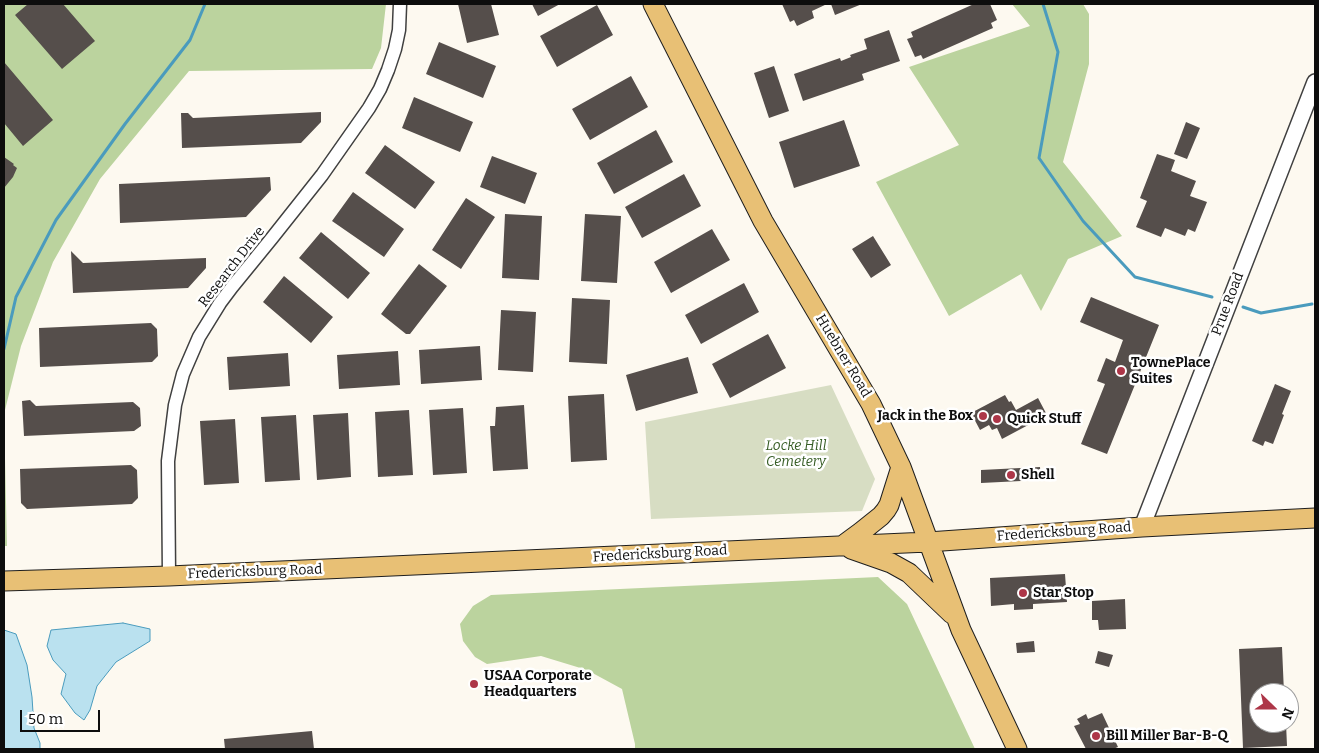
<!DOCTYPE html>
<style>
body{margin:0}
#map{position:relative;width:1319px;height:753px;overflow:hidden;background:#fdf9f0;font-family:Bitter,serif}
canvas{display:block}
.frame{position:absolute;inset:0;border:5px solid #0d0d0d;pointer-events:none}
.north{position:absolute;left:1249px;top:683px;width:50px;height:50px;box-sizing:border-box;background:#fff;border:1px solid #9e9e9e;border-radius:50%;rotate:112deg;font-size:14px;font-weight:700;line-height:20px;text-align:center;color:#0d0d0d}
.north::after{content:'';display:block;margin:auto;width:18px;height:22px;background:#ad3648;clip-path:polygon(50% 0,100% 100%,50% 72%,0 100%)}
.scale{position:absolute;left:20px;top:710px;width:80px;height:22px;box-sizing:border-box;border:2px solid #0d0d0d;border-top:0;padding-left:6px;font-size:15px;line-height:18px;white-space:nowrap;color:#0d0d0d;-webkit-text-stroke:4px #fff;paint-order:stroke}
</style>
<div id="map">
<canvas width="1319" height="753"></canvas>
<div class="frame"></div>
<div class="north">N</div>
<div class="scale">50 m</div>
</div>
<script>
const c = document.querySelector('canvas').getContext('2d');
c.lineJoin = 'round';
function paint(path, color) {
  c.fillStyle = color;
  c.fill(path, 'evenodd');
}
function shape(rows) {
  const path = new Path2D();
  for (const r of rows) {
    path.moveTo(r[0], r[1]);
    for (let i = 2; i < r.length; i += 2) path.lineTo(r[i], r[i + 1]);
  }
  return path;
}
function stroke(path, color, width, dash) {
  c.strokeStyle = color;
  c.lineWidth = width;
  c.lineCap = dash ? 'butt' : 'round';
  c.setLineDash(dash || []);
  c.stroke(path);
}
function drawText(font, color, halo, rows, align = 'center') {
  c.font = font + ' Bitter,serif';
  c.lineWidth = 5;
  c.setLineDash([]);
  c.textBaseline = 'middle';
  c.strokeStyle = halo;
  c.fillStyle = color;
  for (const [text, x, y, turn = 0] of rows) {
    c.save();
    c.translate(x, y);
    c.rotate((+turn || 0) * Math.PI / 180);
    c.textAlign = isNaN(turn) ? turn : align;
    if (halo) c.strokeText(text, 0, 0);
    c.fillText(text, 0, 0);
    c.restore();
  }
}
paint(shape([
 [4,4,386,4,381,48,372,69,189,71,100,179,53,262,21,346,4,414,7,546,4,546],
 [1012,4,1083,4,1089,14,1089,64,1063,162,1122,236,1068,259,1041,311,1021,274,949,316,876,182,959,145,909,67,1030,26],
 [878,577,907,604,975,749,635,749,635,744,622,689,587,670,541,656,487,664,475,657,463,641,460,624,473,606,491,595]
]), '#bbd39e');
paint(shape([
 [831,385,875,479,862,511,651,519,645,422]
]), '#d7ddc3');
const water = shape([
 [123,623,150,629,150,641,116,662,97,686,90,710,84,720,75,713,61,694,66,674,53,660,47,646,51,630,123,623],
 [4,630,16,634,27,665,32,697,34,728,40,743,40,749,4,749,4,630]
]);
paint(water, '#bae1ef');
stroke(water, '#4a9bbd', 1);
stroke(shape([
 [1043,4,1058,52,1039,158,1083,221,1135,277,1212,297],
 [1243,307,1261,313,1312,304],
 [4,349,16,297,56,220,125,124,190,40,205,4]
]), '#4a9bbd', 3);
paint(shape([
 [28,4,63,4,95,41,62,69,15,15],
 [458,4,491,4,499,35,467,43],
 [532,4,560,4,538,16],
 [782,4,827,4,812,11,814,18,797,26,794,20,790,22],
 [831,4,862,4,835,15],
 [974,4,990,4,997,20,991,23,993,28,923,59,921,55,915,57,907,39,913,37,911,32],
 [597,5,613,35,557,67,540,36],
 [889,30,900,61,862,74,864,80,803,101,794,74,840,58,841,61,851,57,850,55,867,49,864,39],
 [439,42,496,66,483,98,426,74],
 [4,62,53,120,23,146,4,123],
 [774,66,789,111,769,118,754,73],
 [631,76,648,107,590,140,572,109],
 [414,97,473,122,460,152,402,128],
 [321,112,321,122,301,143,182,148,181,113,188,113,193,118],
 [844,120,860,166,794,188,779,142],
 [1186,122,1200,128,1187,159,1174,154],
 [656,130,673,162,614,194,597,163],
 [385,145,435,182,415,209,365,173],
 [1157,154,1175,160,1171,171,1196,181,1190,196,1207,202,1195,232,1188,229,1185,236,1165,228,1161,237,1136,227,1147,201,1140,198],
 [492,156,537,173,525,204,480,187],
 [4,157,14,164,13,165,17,168,13,177,4,188],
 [684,174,701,206,642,238,625,207],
 [270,177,271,190,246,217,120,223,119,184],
 [353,192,404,229,384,257,332,221],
 [466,198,495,217,461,269,432,250],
 [505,214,542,216,539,280,502,278],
 [585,214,621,216,617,283,581,281],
 [712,229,730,260,671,293,654,262],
 [321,232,370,273,348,299,299,258],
 [873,236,891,265,871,278,852,249],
 [71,251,83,263,206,258,206,268,188,288,73,293],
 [419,264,447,286,410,334,406,334,381,314],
 [284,276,333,317,311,343,263,302],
 [744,283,759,312,701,344,685,315],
 [1091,297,1159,325,1107,454,1081,444,1105,384,1097,381,1106,358,1115,362,1123,340,1080,322],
 [572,298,610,300,607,364,569,362],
 [501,310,536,312,533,372,498,370],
 [151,323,157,329,158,356,152,362,40,367,39,328],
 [768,334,786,368,730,398,712,364],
 [480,346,482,380,421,384,419,350],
 [398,351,400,385,339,389,337,355],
 [288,353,290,386,229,390,227,357],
 [688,357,698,393,636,411,626,375],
 [1275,384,1291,391,1282,414,1284,415,1273,444,1265,441,1263,446,1252,441],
 [604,394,607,460,571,462,568,396],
 [1005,395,1009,402,1011,401,1016,410,1038,398,1047,415,1002,439,997,428,992,430,989,425,980,430,971,413],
 [30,400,36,406,133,402,140,408,141,426,134,431,24,436,22,401],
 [524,405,528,469,493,471,490,426,495,426,496,407],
 [463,408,467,473,433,475,429,410],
 [409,410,413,475,378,477,375,412],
 [348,413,351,477,317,480,313,415],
 [296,415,300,480,265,482,261,417],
 [235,419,239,483,204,485,200,421],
 [131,465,137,470,138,498,132,504,27,509,21,503,20,469],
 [1040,467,1041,480,981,483,981,470],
 [1065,574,1067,602,1033,604,1033,609,1014,610,1014,604,991,606,990,578],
 [1125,599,1126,629,1099,630,1098,620,1092,620,1092,601],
 [1034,641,1035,652,1017,653,1016,643],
 [1282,647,1284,693,1259,693,1259,723,1286,723,1287,746,1243,748,1239,649],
 [1098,651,1113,655,1109,667,1095,663],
 [1102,713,1118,747,1113,749,1086,749,1074,726,1080,724,1077,719,1086,714,1088,719],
 [312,731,314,749,225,749,224,739]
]), '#554e4b');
const minor = shape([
 [169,576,168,461,175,405,183,374,199,337,220,303,232,287,272,238,322,175,369,108,380,89,388,70,395,49,399,30,400,4]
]);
const tertiary = shape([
 [1142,527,1315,82]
]);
const primary = shape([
 [653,4,763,221,871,404,901,467,961,630,1017,749],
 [842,546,861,532,881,516,886,510,889,505,901,467],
 [851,549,891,563,909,573,952,614],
 [4,581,169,576,928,542,1142,527,1315,518]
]);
stroke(minor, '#404040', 15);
stroke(tertiary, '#404040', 18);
stroke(primary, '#1e1e1e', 21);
stroke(minor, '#fff', 12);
stroke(tertiary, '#fff', 15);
stroke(primary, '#e8c075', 19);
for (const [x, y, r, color] of [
 [1121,371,5,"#ad3648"],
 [983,416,5,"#ad3648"],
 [997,419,5,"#ad3648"],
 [1011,475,5,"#ad3648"],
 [1023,593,5,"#ad3648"],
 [474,684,5,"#ad3648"],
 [1096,736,5,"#ad3648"]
]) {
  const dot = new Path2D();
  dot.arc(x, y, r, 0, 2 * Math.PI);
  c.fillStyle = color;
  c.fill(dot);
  stroke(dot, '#fff', 2);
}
drawText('14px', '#0d0d0d', '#fff', [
 ["Research Drive",232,267,-52],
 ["Prue Road",1228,304,-69],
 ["Huebner Road",843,356,59],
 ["Fredericksburg Road",1064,532,-4],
 ["Fredericksburg Road",660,554,-3],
 ["Fredericksburg Road",255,572,-2]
]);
drawText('bold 14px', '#0d0d0d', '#fff', [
 ["TownePlace",1131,363],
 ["Suites",1131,379],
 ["Jack in the Box",973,416,"right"],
 ["Quick Stuff",1007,419],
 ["Shell",1021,475],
 ["Star Stop",1033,593],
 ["USAA Corporate",484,676],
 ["Headquarters",484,692],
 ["Bill Miller Bar-B-Q",1106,736]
], 'left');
drawText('italic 14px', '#375d25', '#fff', [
 ["Locke Hill",796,446],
 ["Cemetery",796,462]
]);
</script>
